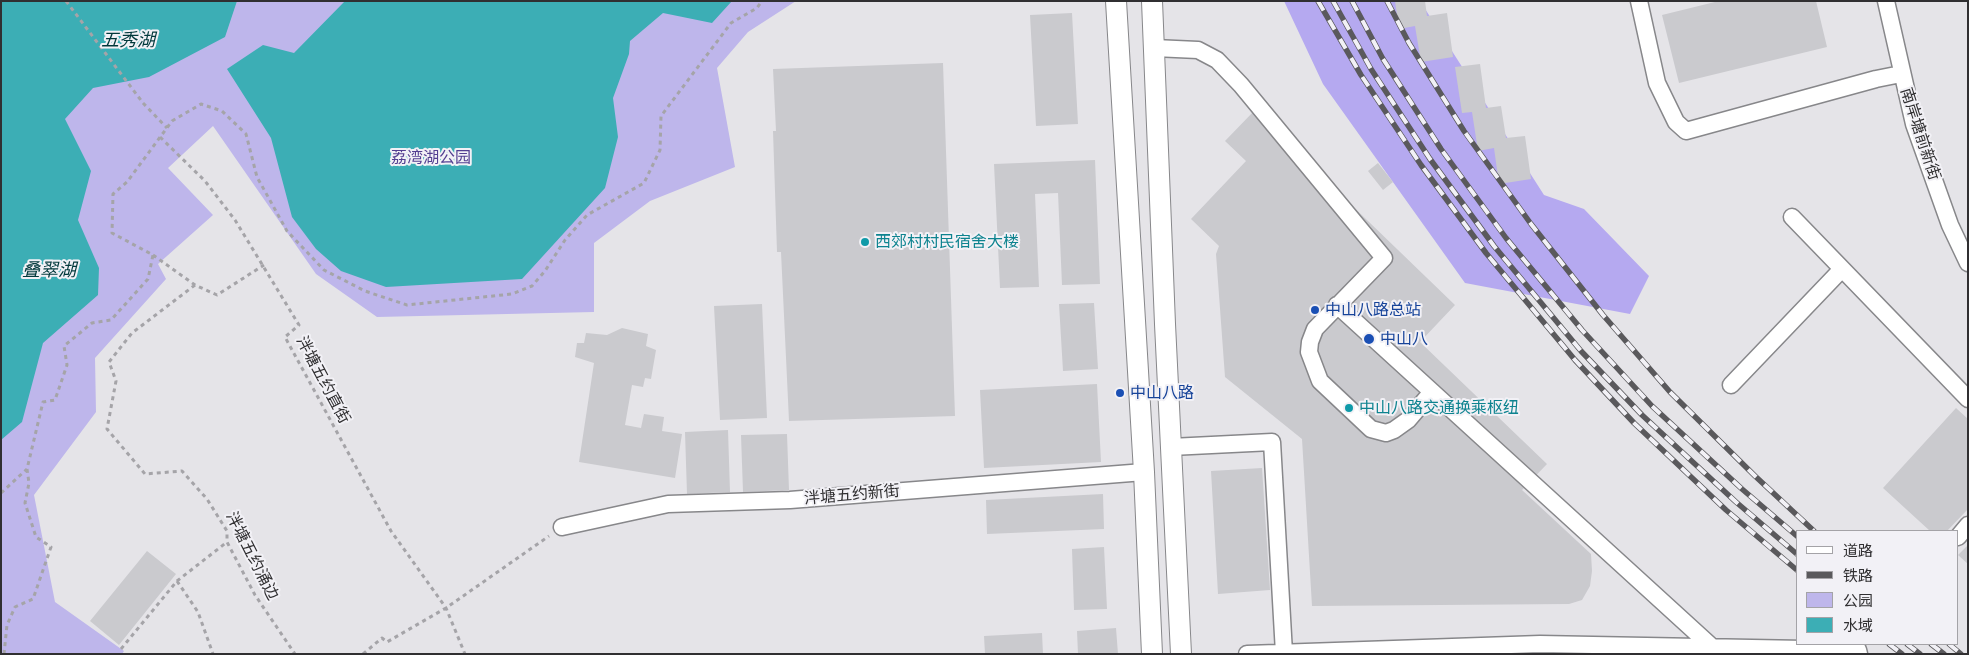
<!DOCTYPE html>
<meta charset="utf-8">
<style>
body{margin:0}
#map{position:relative;width:1969px;height:655px;overflow:hidden;background:#e5e4e8;font-family:Cabin,"Noto Sans SC",sans-serif}
canvas{display:block}
.frame{position:absolute;inset:0;border:2px solid #302f31;pointer-events:none}
.legend{position:absolute;left:1796px;top:530px;width:162px;height:115px;box-sizing:border-box;background:#f2f1f6;border:1px solid #a4a3a7;margin:0;padding:6px 9px;list-style:none;font-size:15px;color:#302f31}
.legend li{display:flex;align-items:center;gap:10px;height:25px}
.legend b{width:25px;border:1px solid #a4a3a7}
</style>
<div id="map">
<canvas width="1969" height="655"></canvas>
<div class="frame"></div>
<ul class="legend">
<li><b style="height:6px;background:#fff"></b>道路</li>
<li><b style="height:6px;background:#5a595c"></b>铁路</li>
<li><b style="height:14px;background:#beb6eb"></b>公园</li>
<li><b style="height:14px;background:#3caeb5"></b>水域</li>
</ul>
</div>
<script>
const c = document.querySelector('canvas').getContext('2d');
c.lineJoin = 'round';
function paint(path, color) {
  c.fillStyle = color;
  c.fill(path, 'evenodd');
}
function shape(rows) {
  const path = new Path2D();
  for (const r of rows) {
    path.moveTo(r[0], r[1]);
    for (let i = 2; i < r.length; i += 2) path.lineTo(r[i], r[i + 1]);
  }
  return path;
}
function stroke(path, color, width, dash) {
  c.strokeStyle = color;
  c.lineWidth = width;
  c.lineCap = dash ? 'butt' : 'round';
  c.setLineDash(dash || []);
  c.stroke(path);
}
function drawText(font, color, halo, rows, align = 'center') {
  c.font = font + ' Cabin,"Noto Sans SC",sans-serif';
  c.lineWidth = 4;
  c.setLineDash([]);
  c.textBaseline = 'middle';
  c.strokeStyle = halo;
  c.fillStyle = color;
  for (const [text, x, y, turn = 0] of rows) {
    c.save();
    c.translate(x, y);
    c.rotate((+turn || 0) * Math.PI / 180);
    c.textAlign = isNaN(turn) ? turn : align;
    if (halo) c.strokeText(text, 0, 0);
    c.fillText(text, 0, 0);
    c.restore();
  }
}
paint(shape([
 [1,1,796,1,748,32,717,68,735,167,650,201,594,243,594,312,377,317,316,274,213,126,168,168,213,215,158,264,166,279,95,358,96,412,34,495,55,602,124,651,122,654,1,654]
]), '#beb6eb');
paint(shape([
 [1284,1,1420,1,1544,195,1584,209,1649,276,1630,314,1465,283,1323,84]
]), '#b5a9f0');
paint(shape([
 [1,1,237,1,225,37,149,77,93,88,65,119,91,171,78,220,99,268,98,295,43,343,22,422,1,440],
 [345,1,732,1,712,23,663,13,630,41,629,54,613,98,618,137,605,188,522,279,386,287,341,271,316,249,292,217,271,138,227,69,263,45,294,53]
]), '#3caeb5');
paint(shape([
 [1395,1,1425,1,1427,16,1447,13,1453,57,1421,62,1415,26,1399,29],
 [1719,1,1816,1,1827,47,1679,83,1662,15],
 [1072,13,1078,124,1036,126,1030,15],
 [943,63,955,416,789,421,781,252,777,252,773,131,776,131,773,69],
 [1480,64,1486,108,1501,106,1506,138,1525,136,1531,179,1499,184,1494,148,1478,151,1472,112,1462,113,1455,67],
 [1254,111,1455,305,1420,342,1547,464,1522,490,1591,554,1592,571,1590,586,1582,600,1569,604,1312,606,1302,439,1225,377,1216,254,1219,246,1191,219,1246,161,1225,141],
 [1095,160,1100,284,1062,285,1058,193,1035,194,1039,287,1000,288,994,164],
 [1378,163,1393,182,1383,190,1368,171],
 [1094,303,1098,369,1063,371,1059,304],
 [762,304,767,418,720,420,714,306],
 [622,328,648,334,646,346,656,350,651,379,645,378,643,387,632,385,625,425,641,428,644,414,664,417,662,431,682,434,675,478,579,462,594,363,575,357,577,343,584,343,586,333,607,335],
 [1097,384,1101,462,984,468,980,390],
 [1956,408,1968,419,1968,509,1947,531,1930,531,1883,488],
 [728,430,730,492,687,494,685,432],
 [787,434,789,490,743,492,741,435],
 [1262,468,1270,590,1218,594,1211,471],
 [1103,494,1104,529,987,534,986,500],
 [1968,545,1968,564,1958,555],
 [1104,547,1107,609,1074,610,1072,549],
 [147,551,176,574,119,645,90,621],
 [1116,628,1118,654,1078,654,1077,631],
 [1042,633,1043,654,985,654,984,636]
]), '#cacace');
const minor = shape([
 [1639,1,1657,83,1676,122,1686,131,1876,79,1901,74],
 [1886,1,1914,124,1950,225,1968,263],
 [1154,48,1198,50,1217,60,1241,85,1384,258,1315,329,1310,342,1309,352,1320,381,1371,429,1386,433,1394,430,1408,420,1431,393],
 [1792,217,1968,399],
 [1337,305,1712,647],
 [1731,385,1842,269],
 [1171,447,1272,442,1284,653],
 [562,527,668,504,790,500,1144,472],
 [1958,537,1968,525],
 [1247,654,1540,644,1858,650,1859,654]
]);
const major = shape([
 [1116,1,1144,472,1152,654],
 [1152,1,1165,324,1181,654]
]);
stroke(minor, '#87878a', 19);
stroke(major, '#87878a', 22);
stroke(shape([
 [143,103,167,128],
 [160,137,205,181,235,220,299,325,285,337,391,531,446,608,465,654],
 [153,255,195,285,217,295,264,265],
 [195,285,132,333,109,362,116,381,107,429,145,474,182,471,207,499,227,531,227,542,255,595,295,654],
 [1,493,27,469],
 [177,581,198,612,213,654],
 [121,649,177,581,227,542],
 [4,654,7,625,15,607,33,599,51,547,36,537,25,503,29,483,27,469,43,402,55,400,67,365,64,346,92,323,111,320,148,279,153,255,112,233,113,194,127,182,172,121,201,104,222,111,246,134,257,177,287,231,324,270,365,291,407,305,512,294,532,286,545,271,565,240,587,215,644,183,660,150,661,116,731,23,757,8,762,1],
 [363,654,382,638,387,642,446,608,549,536]
]), '#a5a4a8', 3, [4, 4]);
stroke(minor, '#fff', 16);
stroke(major, '#fff', 20);
const rail = shape([
 [1318,1,1361,75,1421,165,1486,253,1575,360,1634,423,1726,510,1798,571],
 [1333,1,1371,69,1430,159,1494,246,1581,351,1642,415,1736,502,1798,555],
 [1352,1,1383,59,1441,149,1506,238,1582,330,1652,406,1742,489,1798,537],
 [1387,1,1409,43,1464,131,1531,224,1603,315,1670,392,1755,476,1814,531],
 [1889,644,1902,654],
 [1907,644,1920,654],
 [1931,644,1944,654],
 [1949,644,1961,654]
]);
stroke(rail, '#5a595c', 5.5);
stroke(rail, '#f2f1f6', 4, [11]);
stroke(shape([
 [66,1,143,103]
]), '#a5a4a8', 3, [4, 4]);
for (const [x, y, r, color] of [
 [865,242,5,"#0f9aa8"],
 [1315,310,5,"#1a4fb4"],
 [1369,339,6,"#1a4fb4"],
 [1120,393,5,"#1a4fb4"],
 [1349,408,5,"#0f9aa8"]
]) {
  const dot = new Path2D();
  dot.arc(x, y, r, 0, 2 * Math.PI);
  c.fillStyle = color;
  c.fill(dot);
  stroke(dot, '#f2f1f6', 2);
}
drawText('16px', '#302f31', '#f2f1f6', [
 ["南岸塘前新街",1920,134,72],
 ["泮塘五约直街",323,380,62],
 ["泮塘五约新街",852,495,-5],
 ["泮塘五约涌边",252,556,63]
]);
drawText('16px', '#533f91', '#f2f1f6', [
 ["荔湾湖公园",431,158]
]);
drawText('16px', '#0d838f', '#f2f1f6', [
 ["西郊村村民宿舍大楼",875,242],
 ["中山八路交通换乘枢纽",1359,408]
], 'left');
drawText('16px', '#164399', '#f2f1f6', [
 ["中山八路总站",1325,310],
 ["中山八",1380,339],
 ["中山八路",1130,393]
], 'left');
drawText('italic 18px', '#01383b', '#f2f1f6', [
 ["五秀湖",128,41],
 ["叠翠湖",49,271]
]);
</script>
